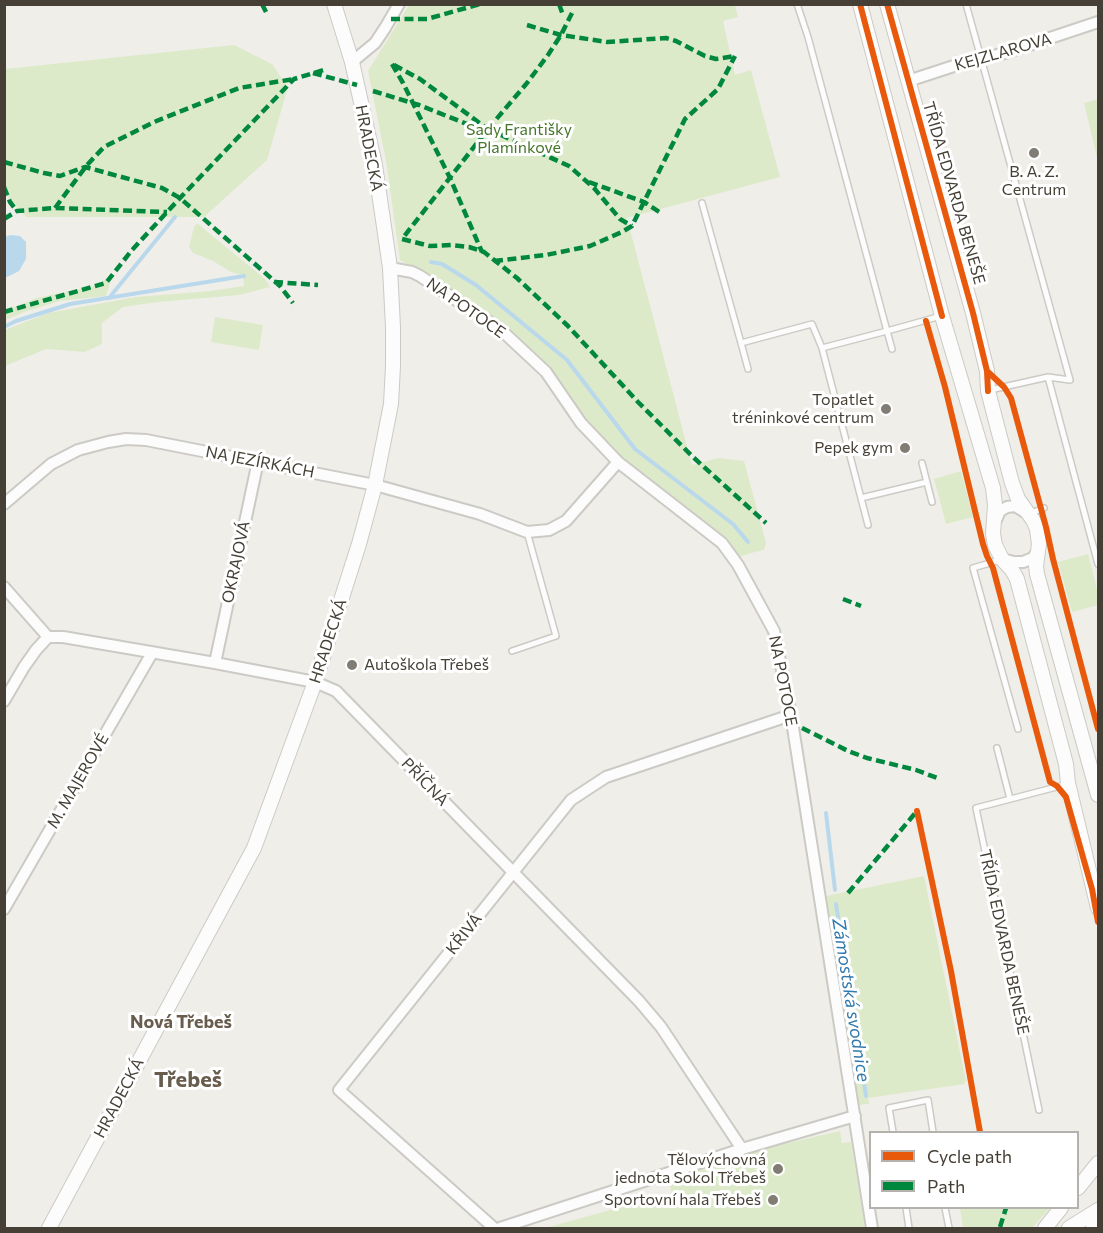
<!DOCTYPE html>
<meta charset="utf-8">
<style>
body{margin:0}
#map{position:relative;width:1103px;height:1233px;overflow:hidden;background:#f0eee9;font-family:Commissioner,sans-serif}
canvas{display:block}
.frame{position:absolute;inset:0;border:6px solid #453f35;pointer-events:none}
.legend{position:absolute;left:869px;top:1131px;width:210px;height:78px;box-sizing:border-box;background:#fff;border:2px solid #b5b2ae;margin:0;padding:8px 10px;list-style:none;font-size:18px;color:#453f35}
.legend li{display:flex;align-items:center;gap:12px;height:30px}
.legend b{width:30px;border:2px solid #b5b2ae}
</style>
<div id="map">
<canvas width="1103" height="1233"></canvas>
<div class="frame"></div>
<ul class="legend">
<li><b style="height:8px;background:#e8590c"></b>Cycle path</li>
<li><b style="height:8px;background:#00873e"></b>Path</li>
</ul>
</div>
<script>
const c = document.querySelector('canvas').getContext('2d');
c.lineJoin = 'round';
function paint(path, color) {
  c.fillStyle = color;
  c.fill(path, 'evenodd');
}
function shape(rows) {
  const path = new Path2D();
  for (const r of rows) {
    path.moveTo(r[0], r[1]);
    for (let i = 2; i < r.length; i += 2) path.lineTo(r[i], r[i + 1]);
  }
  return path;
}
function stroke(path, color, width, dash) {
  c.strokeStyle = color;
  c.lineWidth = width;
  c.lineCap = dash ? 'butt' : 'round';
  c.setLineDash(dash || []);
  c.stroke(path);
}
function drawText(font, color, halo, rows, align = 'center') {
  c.font = font + ' Commissioner,sans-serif';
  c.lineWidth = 6;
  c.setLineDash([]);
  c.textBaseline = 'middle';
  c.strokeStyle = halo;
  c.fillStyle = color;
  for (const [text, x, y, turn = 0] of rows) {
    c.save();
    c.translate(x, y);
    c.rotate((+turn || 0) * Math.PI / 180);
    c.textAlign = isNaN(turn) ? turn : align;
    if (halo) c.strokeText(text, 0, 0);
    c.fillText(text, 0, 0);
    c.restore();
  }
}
paint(shape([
 [409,5,735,5,738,17,723,21,735,75,751,70,780,177,627,218,692,465,718,458,744,461,766,543,764,550,747,554,737,558,725,538,625,462,585,418,550,368,505,326,494,318,400,260,386,161,368,71],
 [234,45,272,64,288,87,267,160,204,217,26,217,5,194,5,69],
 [1098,99,1098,162,1084,103],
 [197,223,265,279,270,287,239,295,158,302,123,307,102,323,102,344,85,352,46,349,5,366,5,330,48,313,136,297,211,291,244,286,243,275,231,272,213,261,193,253,189,247,194,227],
 [112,276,106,296,60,301,27,311,5,320,5,311,36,298,95,286],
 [215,317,263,325,259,350,211,342],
 [961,471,973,517,946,524,934,479],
 [1088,554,1098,593,1098,605,1072,612,1058,562],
 [924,876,966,1081,964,1084,868,1098,869,1104,856,1105,826,896],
 [840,1131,842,1143,851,1142,865,1228,545,1228,672,1193,668,1181,732,1156],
 [960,1208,1050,1208,1032,1228,963,1228]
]), '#ddeac9');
paint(shape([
 [10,235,20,236,26,242,26,259,19,271,5,278,5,237]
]), '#bad8ec');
stroke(shape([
 [431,262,442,264,476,285,567,360,635,449,733,524,748,542],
 [109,298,175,217],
 [4,327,16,321,70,304,244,276],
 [826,813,835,890],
 [836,904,866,1096]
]), '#bad8ec', 4);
const service = shape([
 [797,4,808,37,887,331,941,316],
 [966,4,1070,380,1048,377,990,390],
 [702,203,741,343],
 [822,348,868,525],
 [748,369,741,343,812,324,822,348,887,331,892,349],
 [1048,377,1098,564],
 [922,463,932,502],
 [861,498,927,482],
 [1029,514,1044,508],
 [1000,560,973,568,1018,729],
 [512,651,556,636,527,532],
 [997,748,1010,799],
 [1039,1110,976,808,1068,784],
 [893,1132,889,1108,928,1100,933,1132],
 [906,1208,909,1228],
 [945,1208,949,1228]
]);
const minor = shape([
 [352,62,375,43,385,28,399,4],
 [908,81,960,64,1005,53,1098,22],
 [390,268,412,272,420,276,500,329,546,372,581,423,618,462,722,543,738,565,774,631,791,715,872,1228],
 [4,504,51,464,78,450,108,442,126,439,146,440,375,485,480,514,527,532,549,530,566,521,618,462],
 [996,520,1000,511,1007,507,1015,506,1025,512],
 [1002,559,1014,562,1023,562,1033,558,1038,550],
 [4,587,48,637,63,637,215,663,315,682,336,691,639,1001,661,1027,742,1149],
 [215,663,258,461],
 [4,701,24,667,36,650,48,637],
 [4,909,152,653],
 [494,1228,339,1090,571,800,606,777,791,715],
 [500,1228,742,1149,855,1116]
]);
const tertiary = shape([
 [860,4,942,316,993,488,995,505,993,534,995,545,1002,559,1012,570,1017,579,1066,764,1068,783,1098,908],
 [887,4,973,313,987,371,988,391,1012,483,1018,499,1033,520,1037,529,1039,544,1036,566,1037,574,1098,795],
 [1078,1188,1098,1163],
 [49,1228,254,848,315,682,359,544,375,485,391,404,393,366,393,327,390,268,375,165,352,62,334,4],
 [1045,1228,1061,1208],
 [1069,1228,1098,1210],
 [1093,1228,1098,1226]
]);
stroke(service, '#cccac5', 8);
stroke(minor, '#cccac5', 14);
stroke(tertiary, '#cccac5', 16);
stroke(service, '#fdfcfc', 5);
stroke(minor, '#fdfcfc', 10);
stroke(tertiary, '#fdfcfc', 14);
stroke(shape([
 [262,4,266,12],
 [559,4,563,15],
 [572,13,561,35,548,55,527,83,488,129,402,239,430,246,451,245,469,247,484,252,517,278,568,326,638,402,693,457,766,523],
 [391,19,427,19,480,4],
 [527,25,561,35,607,42,666,38,676,41,705,56,716,59,735,56],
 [392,64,403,83,450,178,482,252],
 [394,65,420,79,485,127],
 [313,73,357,85],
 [373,91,419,105,472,126,488,129,569,166,594,188,620,219,632,226],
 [4,162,44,173,60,176,85,167,162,188,180,198,280,286,293,303],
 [589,182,644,202,661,213],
 [4,187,10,202,17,211],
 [55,208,87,165,104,147,154,122,239,88,294,79],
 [4,219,17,211,55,208,167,212],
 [494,261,546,255,590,246,622,232,632,226,685,119,718,89,735,56],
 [274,282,318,285],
 [4,312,106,283,132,250,180,198,294,79,327,69],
 [843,599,861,606],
 [802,728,848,751,867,758,916,770,940,779],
 [848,893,917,811],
 [1000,1227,1006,1208]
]), '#00873e', 4.5, [9, 4.5]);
stroke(shape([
 [860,4,942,316],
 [887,4,973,313,987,371,988,391],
 [926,321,945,387,983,544,987,556,993,568,1050,782,1057,786,1066,797,1092,889,1098,922],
 [987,371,1004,387,1011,398,1046,527,1053,559,1098,729],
 [917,811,951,971,980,1132]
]), '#e8590c', 6);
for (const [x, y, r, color] of [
 [1034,153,6,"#817c74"],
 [886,409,6,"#817c74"],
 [905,448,6,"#817c74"],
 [352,665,6,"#817c74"],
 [778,1169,6,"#817c74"],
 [773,1200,6,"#817c74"]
]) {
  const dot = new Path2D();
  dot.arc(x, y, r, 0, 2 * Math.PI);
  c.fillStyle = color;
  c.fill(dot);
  stroke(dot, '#fff', 2);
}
drawText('16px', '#453f35', '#fff', [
 ["KEJZLAROVA",1003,52,-16],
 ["HRADECKÁ",369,148,79],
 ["TŘÍDA EDVARDA BENEŠE",954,193,74],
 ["NA POTOCE",466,308,35],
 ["NA JEZÍRKÁCH",260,462,11],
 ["OKRAJOVÁ",236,562,-78],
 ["HRADECKÁ",328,641,-72],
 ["NA POTOCE",783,681,79],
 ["M. MAJEROVÉ",78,781,-60],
 ["PŘÍČNÁ",425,782,46],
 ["KŘIVÁ",464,934,-52],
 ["TŘÍDA EDVARDA BENEŠE",1004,942,78],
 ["HRADECKÁ",119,1098,-62]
]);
drawText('16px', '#46752a', '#fff', [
 ["Sady Františky",519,130],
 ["Plamínkové",519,148]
]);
drawText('16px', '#453f35', '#fff', [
 ["B. A. Z.",1034,172,"center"],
 ["Centrum",1034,190,"center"],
 ["Topatlet",874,400],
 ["tréninkové centrum",874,418],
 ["Pepek gym",893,448],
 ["Autoškola Třebeš",364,665,"left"],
 ["Tělovýchovná",766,1160],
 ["jednota Sokol Třebeš",766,1178],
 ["Sportovní hala Třebeš",761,1200]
], 'right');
drawText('italic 18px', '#3179ae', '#fff', [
 ["Zámostská svodnice",851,1000,81]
]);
drawText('bold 18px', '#685d4d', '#fff', [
 ["Nová Třebeš",181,1022]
]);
drawText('bold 22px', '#685d4d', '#fff', [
 ["Třebeš",188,1080]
]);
</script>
